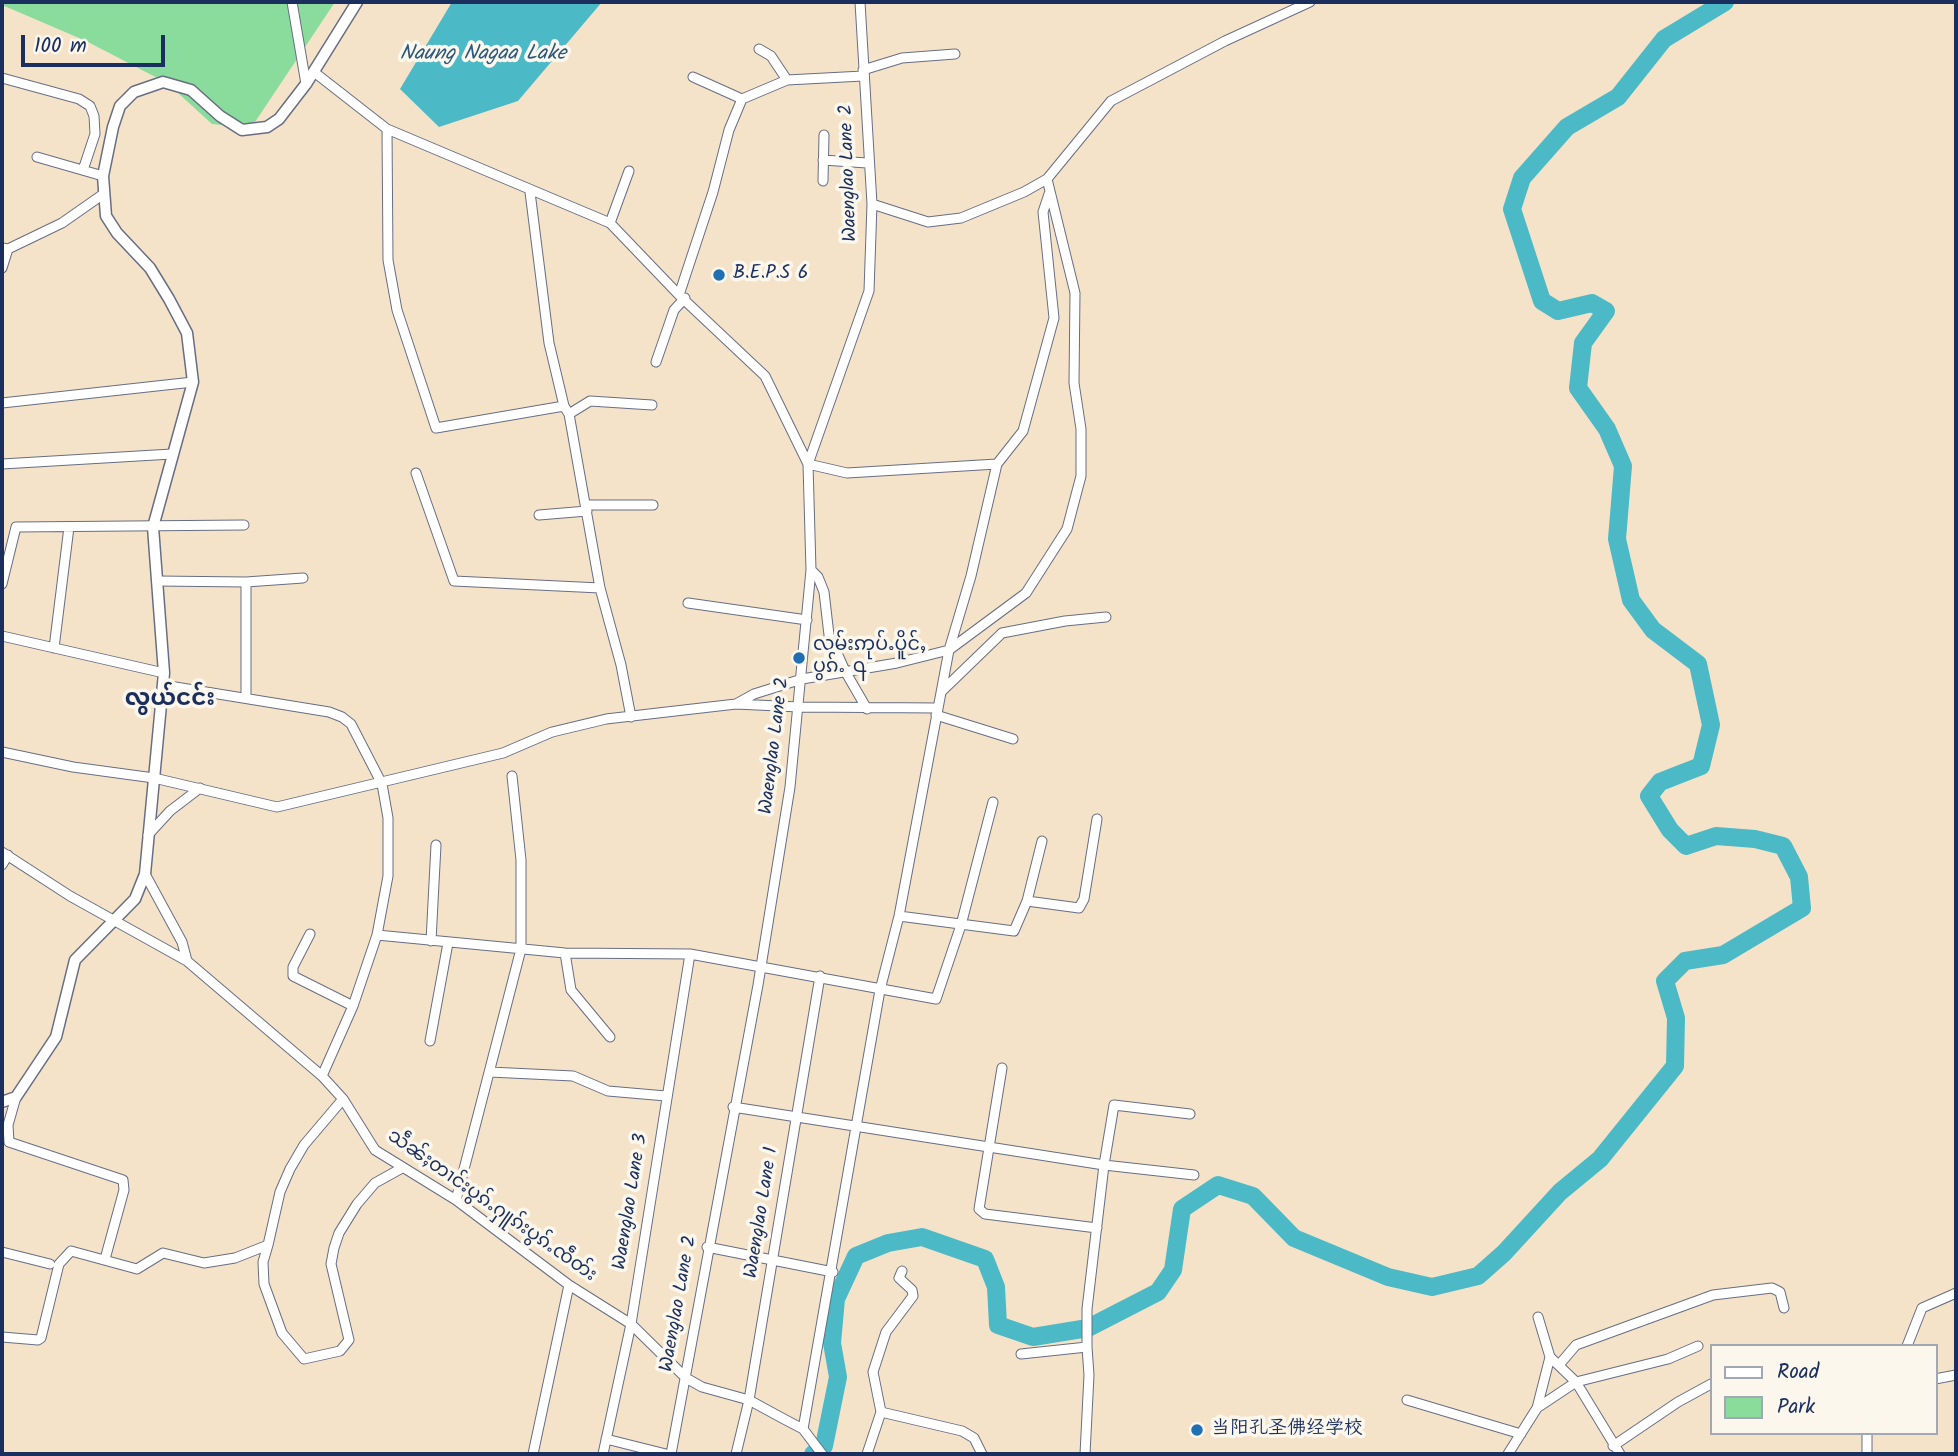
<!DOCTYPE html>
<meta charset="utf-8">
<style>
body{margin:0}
#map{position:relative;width:1958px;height:1456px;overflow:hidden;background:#f5e3c9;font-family:Kalam,sans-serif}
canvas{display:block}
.frame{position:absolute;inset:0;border:4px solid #1b2f5e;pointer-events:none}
.legend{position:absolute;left:1710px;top:1344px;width:228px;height:91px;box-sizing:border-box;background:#fbf7ec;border:2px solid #a1a7b3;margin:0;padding:9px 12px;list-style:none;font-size:21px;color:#1b2f5e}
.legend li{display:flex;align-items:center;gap:14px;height:35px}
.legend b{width:35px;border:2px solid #a1a7b3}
.scale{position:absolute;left:21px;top:35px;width:144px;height:32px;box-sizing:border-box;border:4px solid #1b2f5e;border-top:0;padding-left:9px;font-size:21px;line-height:24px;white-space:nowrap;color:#1b2f5e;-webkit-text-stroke:5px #fbf7ec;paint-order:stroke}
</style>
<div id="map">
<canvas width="1958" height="1456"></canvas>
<div class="frame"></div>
<ul class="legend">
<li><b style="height:9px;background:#fff"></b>Road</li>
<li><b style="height:19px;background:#8adc9d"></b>Park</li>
</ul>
<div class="scale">100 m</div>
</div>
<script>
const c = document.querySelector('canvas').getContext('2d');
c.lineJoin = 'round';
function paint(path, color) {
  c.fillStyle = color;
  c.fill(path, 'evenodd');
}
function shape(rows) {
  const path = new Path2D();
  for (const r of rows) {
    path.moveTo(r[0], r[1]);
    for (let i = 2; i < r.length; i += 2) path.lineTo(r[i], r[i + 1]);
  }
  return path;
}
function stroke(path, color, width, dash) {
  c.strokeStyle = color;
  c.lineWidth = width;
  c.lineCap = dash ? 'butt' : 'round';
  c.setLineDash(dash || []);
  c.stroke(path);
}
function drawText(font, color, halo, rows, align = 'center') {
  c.font = font + ' Kalam,"LXGW WenKai TC","Noto Sans Myanmar",sans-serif';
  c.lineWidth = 7;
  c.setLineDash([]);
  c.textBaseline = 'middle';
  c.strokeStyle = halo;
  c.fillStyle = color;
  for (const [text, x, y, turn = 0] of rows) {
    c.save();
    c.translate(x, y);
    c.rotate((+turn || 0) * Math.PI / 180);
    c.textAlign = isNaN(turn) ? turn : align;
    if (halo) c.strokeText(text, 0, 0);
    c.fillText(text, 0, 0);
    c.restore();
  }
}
paint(shape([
 [2,2,335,2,251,128,212,124,167,83,86,41,2,5]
]), '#8adc9d');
paint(shape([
 [452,2,602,2,518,101,439,127,400,89]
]), '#4cb9c7');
stroke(shape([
 [813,1454,824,1446,838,1377,832,1343,836,1299,856,1256,888,1243,922,1237,985,1259,996,1287,998,1325,1033,1337,1088,1328,1158,1292,1173,1270,1182,1209,1218,1185,1253,1196,1294,1238,1388,1277,1432,1287,1478,1276,1504,1253,1560,1192,1600,1159,1675,1066,1676,1018,1665,981,1685,961,1723,955,1802,908,1799,877,1783,846,1755,839,1716,836,1686,846,1670,830,1649,796,1660,782,1701,766,1711,725,1698,664,1653,630,1631,600,1617,539,1623,466,1607,429,1578,388,1583,343,1606,311,1592,303,1558,311,1542,301,1512,209,1522,178,1567,127,1618,97,1664,39,1725,2]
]), '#4cb9c7', 18);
const minor = shape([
 [292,2,306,84],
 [759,49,771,56,787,80],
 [863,70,902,58,955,54],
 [314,72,387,129,610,223,679,295,765,376,808,464,847,473,997,464,971,576,949,650,897,663,802,679,754,694,736,704],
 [693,77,742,99],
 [2,78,79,99,90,106,94,116,95,134,83,170],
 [387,129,388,260,397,310,436,428,564,406],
 [37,157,103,176],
 [823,160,867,163],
 [823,181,824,135],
 [530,192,549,343,564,406,569,414,600,588,621,665,631,717],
 [872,204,928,222,961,218,1024,192,1047,179,1111,101,1225,41,1310,2],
 [610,223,629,171],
 [2,248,8,249,62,223,102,195],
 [2,268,8,249],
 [679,295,713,192,729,130,742,99,787,80,863,76],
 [656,362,674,310,685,298],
 [2,403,193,382],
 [569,414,590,401,652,405],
 [2,464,172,454],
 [997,464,1023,431,1054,318,1043,212,1049,194],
 [416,473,454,581,600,588],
 [586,505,653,505],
 [539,515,587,511],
 [811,570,818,577,824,592,829,635,845,671,867,709],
 [157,581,246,582,303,578],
 [246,582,246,698],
 [2,584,16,527,244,525],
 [688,603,807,620],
 [2,636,164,673],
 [54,648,69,527],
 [163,685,329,712,342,717,351,724,382,784,388,818,388,876,377,935,353,1006,322,1076],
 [942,691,1002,633,1065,621,1106,617],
 [936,715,1013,739],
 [2,752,73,767,154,778,277,807,503,753,552,732,606,719,736,704,799,707,937,708],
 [148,835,170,811,200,788],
 [2,852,70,896,187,961,322,1076,343,1099,375,1150,456,1200,569,1285,631,1324,686,1378,702,1387,749,1400,782,1418,803,1429,822,1454],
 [2,865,8,855],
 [145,874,182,942,187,961],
 [1027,901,1042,841],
 [899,916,1014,931,1027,901,1079,908,1084,899,1097,819],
 [310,934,293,967,293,976,353,1006],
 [377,935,565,953,690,954,936,999,961,925,993,802],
 [431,941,436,845],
 [565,953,571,990,610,1037],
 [430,1041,448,943],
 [1002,1068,979,1209,985,1214,1097,1228],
 [490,1072,573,1076,608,1091,666,1096],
 [16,1097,8,1125,9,1142,123,1180,124,1190,105,1259],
 [733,1107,1104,1165,1087,1309,1087,1347],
 [1190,1114,1114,1105,1104,1165,1194,1175],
 [456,1200,521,949,521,860,512,776],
 [268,1245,263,1262,264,1284,282,1333,304,1359,340,1351,349,1340,331,1264,334,1248,339,1233,357,1204,375,1183,402,1168],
 [707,1247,833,1272],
 [2,1252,50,1264],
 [1538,1317,1550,1357,1576,1382,1620,1454],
 [2,1337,38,1340,41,1338,59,1264,71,1251,137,1269,163,1253,204,1263,235,1258,268,1245,280,1192,290,1169,304,1145,343,1099],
 [1907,1346,1922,1308,1956,1293],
 [1021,1354,1087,1347,1089,1375,1085,1454],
 [1559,1365,1576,1345,1713,1295,1772,1288,1780,1292,1784,1308],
 [1935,1379,1956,1375],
 [1407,1400,1521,1434],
 [1537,1408,1576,1382,1668,1359,1698,1346],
 [881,1412,873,1372,886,1332,913,1296,912,1290,899,1278,902,1271],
 [803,1429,880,990,899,916,949,650,1026,593,1067,529,1081,476,1081,429,1074,383,1075,293,1047,179],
 [1867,1433,1867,1454],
 [606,1439,666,1454],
 [1613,1446,1678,1402,1711,1384],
 [533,1454,569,1285],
 [603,1454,631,1324,690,954],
 [671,1454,758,985,790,787,811,570,808,464,869,291,872,204,860,2],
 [736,1454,749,1400,820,976],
 [867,1454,881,1412,962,1431,974,1438,982,1454],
 [1508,1454,1537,1408,1550,1357]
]);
const tertiary = shape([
 [2,1102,16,1097,56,1037,75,960,135,899,145,874,164,673,153,527,193,382,187,333,169,299,150,268,117,233,106,216,103,176,113,127,120,106,134,92,163,82,191,90,220,116,242,130,267,127,279,119,306,84,357,2]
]);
stroke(minor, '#676e83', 11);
stroke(tertiary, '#676e83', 13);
stroke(minor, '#fff', 9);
stroke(tertiary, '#fff', 10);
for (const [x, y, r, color] of [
 [719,275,7,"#1f6fb2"],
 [799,658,7,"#1f6fb2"],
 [1197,1430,7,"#1f6fb2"]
]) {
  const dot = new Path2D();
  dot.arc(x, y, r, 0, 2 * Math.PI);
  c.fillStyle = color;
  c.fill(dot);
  stroke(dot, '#fbf7ec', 2.5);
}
drawText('19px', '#1b2f5e', '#fbf7ec', [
 ["Waenglao Lane 2",850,173,-92],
 ["Waenglao Lane 2",776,746,-83],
 ["Waenglao Lane 3",632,1202,-81],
 ["သဵၼ်ႈတၢင်းပွၵ်ႉႁူၵ်းပွၵ်ႉၸဵတ်း",491,1207,35],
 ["Waenglao Lane 1",763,1213,-81],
 ["Waenglao Lane 2",680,1304,-80]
]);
drawText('19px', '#1b2f5e', '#fbf7ec', [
 ["B.E.P.S 6",733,275],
 ["လုမ်းဢုပ်ႉပိူင်ႇ",813,647],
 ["ပွၵ်ႉ ႖",813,669],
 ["当阳孔圣佛经学校",1211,1430]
], 'left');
drawText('italic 21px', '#2a587e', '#fbf7ec', [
 ["Naung Nagaa Lake",483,55]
]);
drawText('bold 23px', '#1b2f5e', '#fbf7ec', [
 ["လွယ်ငင်း",170,701]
]);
</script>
